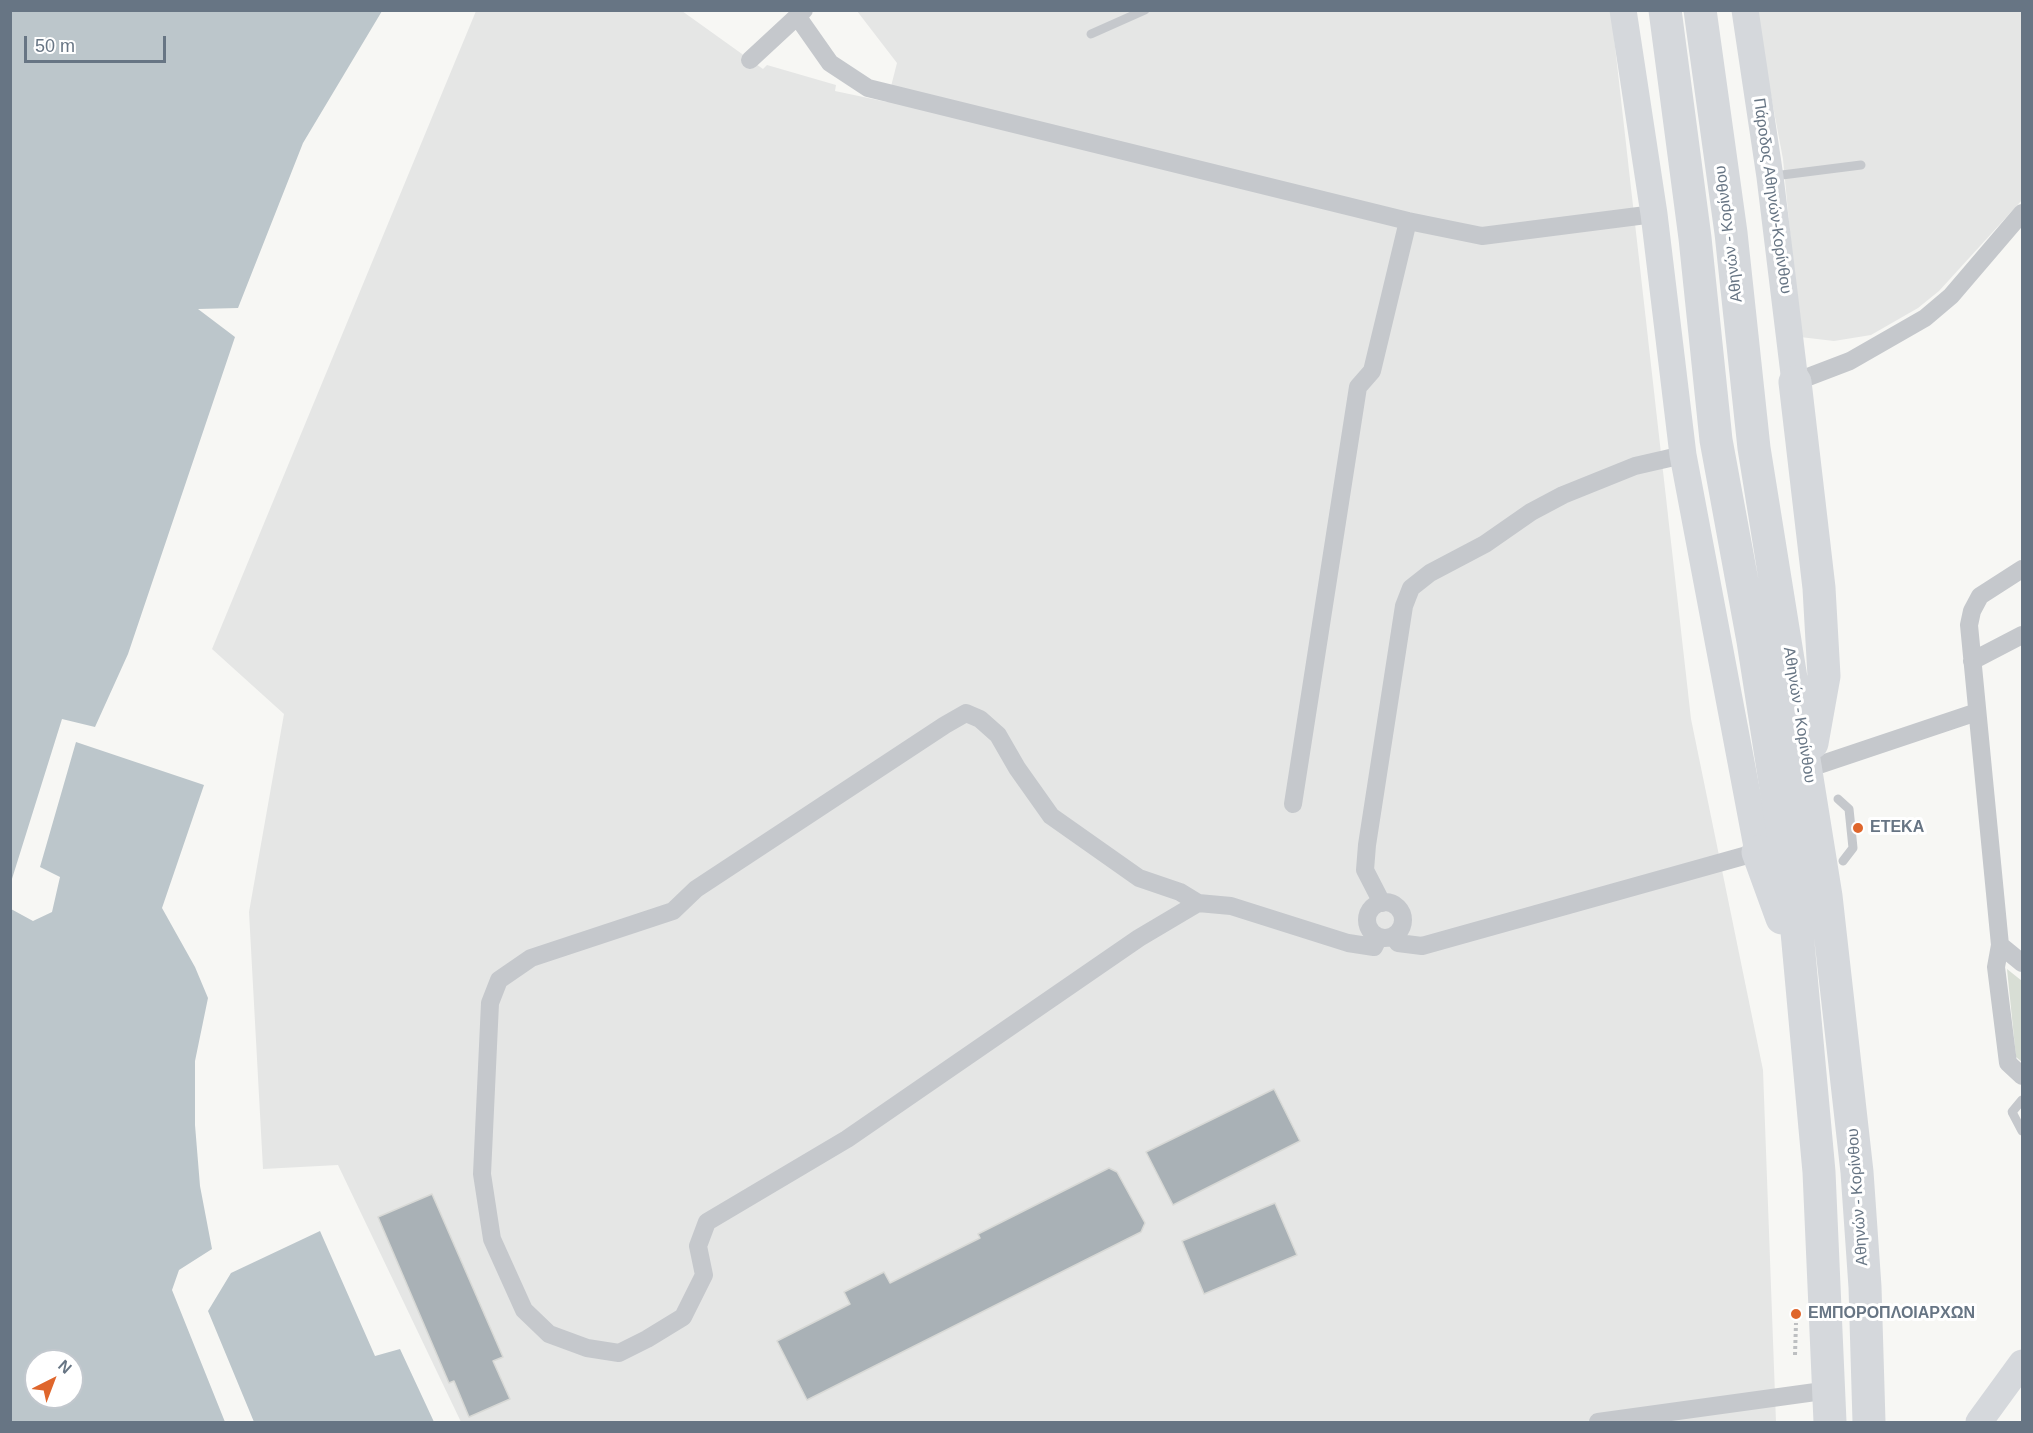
<!DOCTYPE html>
<meta charset="utf-8">
<style>
body{margin:0}
#map{position:relative;width:2033px;height:1433px;overflow:hidden;background:#f7f7f4;font-family:Arial,sans-serif}
canvas{display:block}
.frame{position:absolute;inset:0;border:12px solid #677584;pointer-events:none}
.north{position:absolute;left:24px;top:1349px;width:60px;height:60px;box-sizing:border-box;background:#fff;border:2px solid #c2c8ce;border-radius:50%;rotate:42deg;font-size:16px;font-weight:700;line-height:24px;text-align:center;color:#677584}
.north::after{content:'';display:block;margin:auto;width:21px;height:27px;background:#df662c;clip-path:polygon(50% 0,100% 100%,50% 72%,0 100%)}
.scale{position:absolute;left:24px;top:36px;width:142px;height:27px;box-sizing:border-box;border:3px solid #677584;border-top:0;padding-left:8px;font-size:18px;line-height:21px;white-space:nowrap;color:#677584;-webkit-text-stroke:4px #fff;paint-order:stroke}
</style>
<div id="map">
<canvas width="2033" height="1433"></canvas>
<div class="frame"></div>
<div class="north">N</div>
<div class="scale">50 m</div>
</div>
<script>
const c = document.querySelector('canvas').getContext('2d');
c.lineJoin = 'round';
function paint(path, color) {
  c.fillStyle = color;
  c.fill(path, 'evenodd');
}
function shape(rows) {
  const path = new Path2D();
  for (const r of rows) {
    if (r.length === 3) {
      path.moveTo(r[0] + r[2], r[1]);
      path.arc(r[0], r[1], r[2], 0, 2 * Math.PI);
      continue;
    }
    path.moveTo(r[0], r[1]);
    for (let i = 2; i < r.length; i += 2) path.lineTo(r[i], r[i + 1]);
  }
  return path;
}
function stroke(path, color, width, dash) {
  c.strokeStyle = color;
  c.lineWidth = width;
  c.lineCap = dash ? 'butt' : 'round';
  c.setLineDash(dash || []);
  c.stroke(path);
}
function drawText(font, color, halo, rows, align = 'center') {
  c.font = font + ' Arial,sans-serif';
  c.lineWidth = 6;
  c.setLineDash([]);
  c.textBaseline = 'middle';
  c.strokeStyle = halo;
  c.fillStyle = color;
  for (const [text, x, y, turn = 0] of rows) {
    c.save();
    c.translate(x, y);
    c.rotate((+turn || 0) * Math.PI / 180);
    c.textAlign = isNaN(turn) ? turn : align;
    if (halo) c.strokeText(text, 0, 0);
    c.fillText(text, 0, 0);
    c.restore();
  }
}
paint(shape([
 [476,11,682,11,763,69,767,65,836,85,835,91,887,102,897,63,857,11,1611,11,1691,719,1763,1070,1776,1422,461,1422,338,1165,263,1169,249,912,284,714,212,649],
 [1755,11,2022,11,2022,200,1939,291,1918,308,1871,335,1834,341,1800,337,1783,159]
]), '#e5e6e5');
paint(shape([
 [2007,969,2022,981,2022,1062,2016,1057]
]), '#d8ded5');
paint(shape([
 [11,10,382,11,303,143,238,308,198,309,235,337,128,654,95,727,62,719,11,882],
 [76,742,204,785,162,908,195,967,208,998,195,1061,195,1125,200,1186,212,1249,179,1270,172,1290,225,1422,11,1422,11,909,33,921,52,912,60,877,40,867],
 [36,1361,72,1361,72,1397,36,1397],
 [320,1231,375,1356,400,1349,434,1422,254,1422,208,1311,231,1273]
]), '#bcc6cb');
const building = shape([
 [1274,1089,1300,1141,1173,1205,1146,1152,1274,1089],
 [1109,1168,1117,1172,1145,1223,1141,1232,807,1400,777,1341,850,1304,844,1292,884,1272,890,1283,980,1238,978,1234,1109,1168],
 [432,1194,503,1357,493,1361,510,1399,469,1417,454,1381,449,1383,378,1217,432,1194],
 [1275,1203,1297,1255,1204,1294,1182,1241,1275,1203]
]);
paint(building, '#a9b1b6');
stroke(building, '#d8d9d6', 1.5);
stroke(shape([
 [1795,1355,1796,1323]
]), '#bdbfc1', 4, [3, 3]);
stroke(shape([
 [1091,34,1145,10],
 [1774,176,1861,165],
 [1838,799,1849,809,1853,848,1843,861],
 [2022,1100,2012,1112,2022,1131]
]), '#c5c8cc', 9);
stroke(shape([
 [797,16,830,63,868,88,1408,221,1482,236,1654,214],
 [750,60,804,10],
 [1795,382,1850,361,1925,318,1951,296,2022,213],
 [2022,569,1980,596,1972,611,1969,625,2000,945,1996,967,2008,1063,2022,1076],
 [1972,661,2022,635],
 [1807,769,1977,712],
 [1293,804,1358,387,1372,371,1408,221],
 [1385,920,18],
 [1198,903,1180,892,1139,878,1051,816,1017,768,998,735,980,719,966,713,945,725,696,889,673,911,531,958,499,980,490,1003,482,1174,492,1239,524,1310,549,1334,587,1348,619,1353,647,1339,683,1317,704,1275,698,1246,707,1222,847,1139,1139,938,1198,903,1231,906,1348,943,1374,947,1379,937],
 [1382,903,1365,870,1367,845,1404,606,1411,588,1430,573,1485,544,1531,512,1563,495,1635,466,1683,455],
 [1397,933,1398,943,1422,946,1758,852],
 [2000,945,2022,963],
 [1598,1422,1830,1390]
]), '#c5c8cc', 18);
stroke(shape([
 [1623,10,1654,214,1683,455,1758,852],
 [1745,10,1770,177,1795,382],
 [1979,1422,2022,1363]
]), '#d5d8dc', 27);
stroke(shape([
 [1665,10,1695,238,1716,440,1753,641,1795,910,1819,1172,1830,1422],
 [1700,10,1731,233,1754,448,1826,896,1857,1172,1865,1287,1869,1422],
 [1795,382,1819,588,1824,676,1812,743],
 [1758,852,1782,918]
]), '#d5d8dc', 33);
for (const [x, y, r, color] of [
 [1858,828,6,"#df662c"],
 [1796,1314,6,"#df662c"]
]) {
  const dot = new Path2D();
  dot.arc(x, y, r, 0, 2 * Math.PI);
  c.fillStyle = color;
  c.fill(dot);
  stroke(dot, '#fff', 2);
}
drawText('16px', '#677584', '#fff', [
 ["Πάροδος Αθηνών-Κορίνθου",1772,196,82],
 ["Αθηνών - Κορίνθου",1729,234,-97],
 ["Αθηνών - Κορίνθου",1799,715,81],
 ["Αθηνών - Κορίνθου",1858,1197,-94]
]);
drawText('bold 16px', '#677584', '#fff', [
 ["ΕΤΕΚΑ",1870,828],
 ["ΕΜΠΟΡΟΠΛΟΙΑΡΧΩΝ",1808,1314]
], 'left');
</script>
